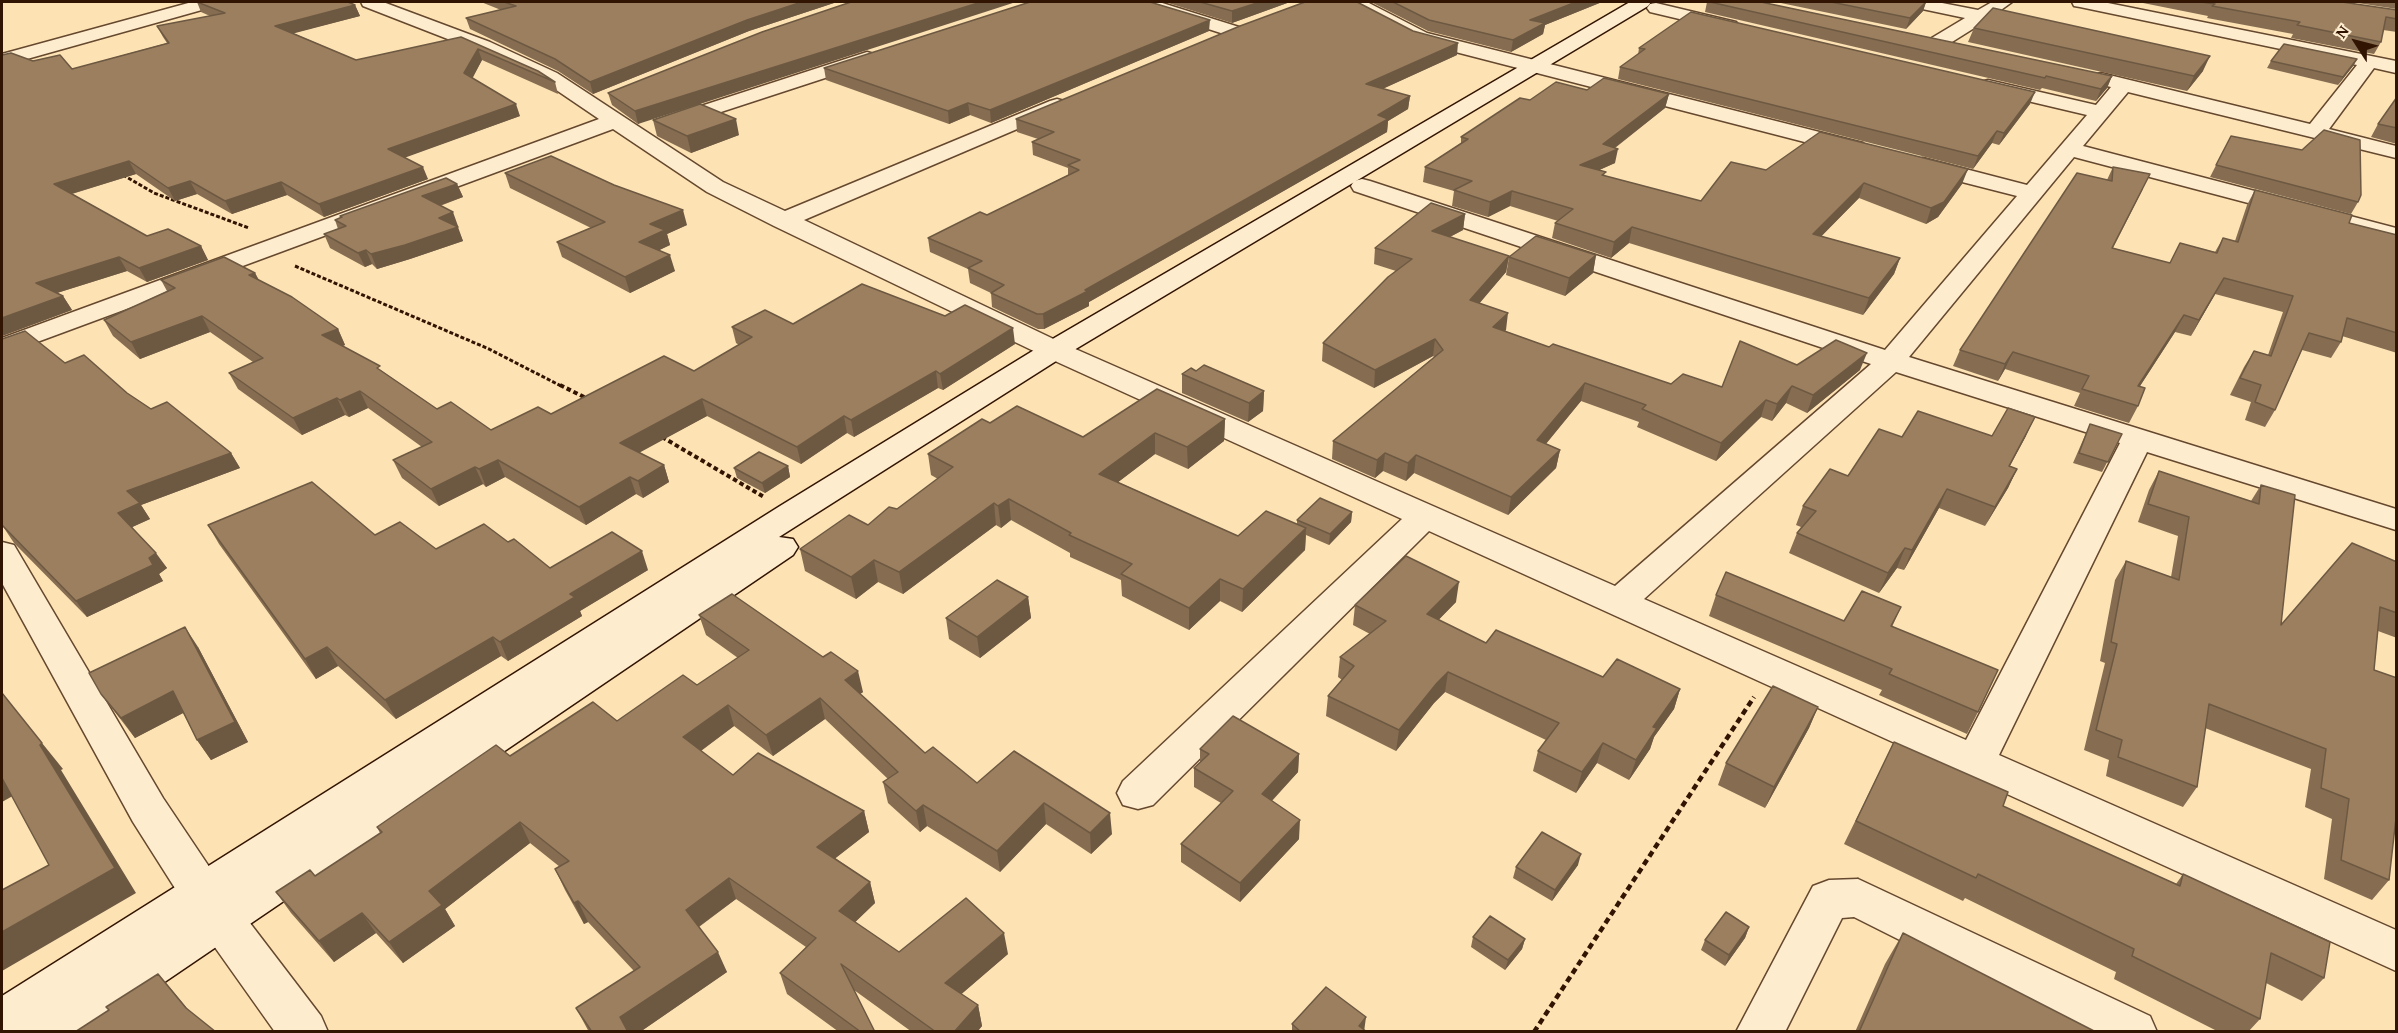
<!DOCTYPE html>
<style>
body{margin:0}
#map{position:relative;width:2398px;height:1033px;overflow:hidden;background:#fde2b4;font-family:"Gentium Book Plus",serif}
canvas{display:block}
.frame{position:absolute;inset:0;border:3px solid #321402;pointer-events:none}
.north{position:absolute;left:2326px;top:12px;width:60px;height:60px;-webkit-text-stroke:4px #feecce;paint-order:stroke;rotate:306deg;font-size:16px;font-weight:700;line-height:24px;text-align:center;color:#321402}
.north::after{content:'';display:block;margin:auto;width:21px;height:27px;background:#321402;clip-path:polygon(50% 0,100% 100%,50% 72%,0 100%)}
</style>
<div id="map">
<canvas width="2398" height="1033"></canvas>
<div class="frame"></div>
<div class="north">N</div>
</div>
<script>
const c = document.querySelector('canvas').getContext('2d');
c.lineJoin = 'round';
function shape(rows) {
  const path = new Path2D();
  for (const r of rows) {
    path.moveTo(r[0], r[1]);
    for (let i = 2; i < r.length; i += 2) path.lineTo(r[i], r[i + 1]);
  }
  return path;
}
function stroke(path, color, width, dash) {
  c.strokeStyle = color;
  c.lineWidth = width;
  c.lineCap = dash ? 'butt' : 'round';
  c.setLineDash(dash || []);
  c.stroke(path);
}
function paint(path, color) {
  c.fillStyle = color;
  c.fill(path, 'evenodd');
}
const minor = shape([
 [192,2,219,2,216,6,2,66,2,54,192,2],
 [361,2,383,2,490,42,557,73,723,182,785,211,1050,101,1057,99,1064,101,1067,105,1064,109,804,220,1064,344,1615,586,1871,364,1354,191,1351,186,1354,181,1362,179,1370,181,1885,350,2017,196,1915,170,1912,165,1915,160,1923,158,2027,185,2087,115,1981,90,1978,86,1981,82,1988,80,2096,105,2111,87,2094,83,2091,79,2094,75,2101,73,2310,124,2357,65,2080,7,2074,6,2072,2,2103,2,2396,61,2396,73,2374,68,2329,129,2396,146,2396,158,2128,92,2083,146,2396,228,2396,242,2074,157,1909,357,2396,509,2396,530,2147,452,1999,755,2396,930,2396,971,1429,531,1153,805,1138,809,1123,805,1117,793,1123,781,1402,519,1044,356,774,226,707,192,613,129,2,355,2,338,599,119,543,81,476,50,363,6,361,2],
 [1896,372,2120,443,1966,740,1644,599,1896,372],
 [1134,2,1159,2,1239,27,1242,31,1239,35,1233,36,1227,35,1137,6,1134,2],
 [1346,2,1367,2,1427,33,1863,143,1866,148,1863,153,1855,155,1413,41,1349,6,1346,2],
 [1905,2,1937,2,1978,10,1992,2,2012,2,1987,20,1944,47,1937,49,1930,47,1928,43,1930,39,1965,18,1908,6,1905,2],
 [1656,3,1736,22,1739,26,1736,30,1730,31,1650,12,1647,8,1650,4,1656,3],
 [867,52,874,54,877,58,874,62,675,127,668,129,661,127,657,123,661,119,867,52],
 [2,542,14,545,163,798,224,889,321,1016,328,1032,275,1032,192,915,133,822,2,583,2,542],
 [1858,879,2150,1016,2157,1032,2083,1032,1854,917,1842,918,1785,1032,1736,1032,1813,886,1829,880,1858,879]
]);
const secondary = shape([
 [1630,2,1651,2,1648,6,1064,356,779,537,793,539,798,547,793,555,91,1032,2,1032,2,996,780,506,1044,344,1630,2]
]);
stroke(minor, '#65482e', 3);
stroke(secondary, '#321402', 3);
stroke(shape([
 [123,175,154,193,249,228],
 [295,266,489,349,563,387]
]), '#321402', 3, [4, 2]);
stroke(shape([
 [560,385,588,399],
 [662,437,764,497]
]), '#321402', 4, [4.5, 3]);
stroke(shape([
 [1534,1032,1754,697]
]), '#321402', 4.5, [6, 4]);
paint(minor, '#feecce');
paint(secondary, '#feecce');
paint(shape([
 [197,2,355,5,360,16,293,33,356,60,461,37,555,82,558,94,482,60,472,78,520,116,405,157,428,179,324,217,287,195,232,214,197,194,175,201,136,174,72,194,147,236,201,246,208,260,147,282,127,271,57,293,63,296,72,310,2,336,33,61,72,69,167,43,163,37,157,26,210,16,201,12],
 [481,2,837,2,749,31,593,94,558,71,470,29,466,18,501,10],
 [851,2,638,124,612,105,608,93],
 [1165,2,1290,2,1232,23],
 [1371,2,1602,2,1545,25,1543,34,1511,52,1428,31],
 [1707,2,1761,2,2112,76,2107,88,2096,101,2042,88,2040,90,1705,12],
 [1776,2,1926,2,1923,11,1906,29],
 [2138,2,2342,2,2397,10,2397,32,2383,30,2381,42,2374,54,2291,38,2293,34,2207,18,2208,16],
 [2351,2,2397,2,2397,9],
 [1974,28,2203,71,2187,91,1968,42],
 [1209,31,991,123,970,115,949,124,826,80,824,68],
 [1639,48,2030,104,1999,145,1992,143,1973,169,1618,79,1620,67,1638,55],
 [1457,55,1382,89,1410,96,1408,109,1388,121,1387,132,1089,302,1089,306,1044,329,1038,329,992,307,991,293,970,283,968,269,930,252,928,238,987,215,1068,175,1068,168,1033,155,1032,142,1038,139,1017,132,1016,119],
 [2357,59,2353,66,2338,85,2267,68,2271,61],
 [1587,90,1669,94,1665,108,1615,148,1615,163,1599,170,1606,176,1701,201,1766,170,1962,184,1938,217,1926,224,1859,198,1821,236,1900,258,1894,274,1863,315,1629,243,1611,258,1552,238,1555,223,1558,221,1510,206,1488,217,1452,206,1454,191,1423,182,1425,167,1461,143,1461,137],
 [2397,97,2397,144,2371,137,2378,124],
 [653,120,739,135,691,153,657,136],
 [2231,136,2358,202,2351,214,2210,177],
 [2113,167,2143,189,2113,248,2170,263,2180,243,2215,252,2223,238,2235,241,2247,205,2255,190,2349,223,2397,235,2397,353,2342,336,2341,342,2331,358,2302,350,2275,410,2265,427,2245,420,2251,402,2230,395,2244,367,2254,351,2268,355,2283,312,2215,294,2191,336,2175,332,2140,386,2138,406,2129,423,2074,406,2080,393,2005,369,1998,381,1953,366,1960,350,2107,180],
 [505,173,687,225,667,234,670,245,659,250,675,271,630,293,562,257,557,242,591,228,510,188],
 [457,184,463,197,440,206,458,226,457,227,463,241,410,259,377,269,372,264,365,267,330,248,324,234,338,229,335,220,341,218,340,216],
 [1465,214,1463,230,1450,237,1509,256,1506,272,1479,303,1506,330,1505,331,1549,347,1671,384,1722,387,1797,365,1860,370,1807,413,1786,403,1772,421,1761,417,1716,461,1637,427,1639,422,1581,401,1546,444,1560,450,1556,468,1508,515,1414,473,1406,481,1383,471,1375,478,1332,459,1333,441,1434,357,1433,356,1374,388,1322,361,1323,343,1396,271,1374,264,1375,248],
 [1596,255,1593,273,1565,296,1506,275,1509,257],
 [255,273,259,280,338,329,345,345,342,346,382,371,437,409,491,430,551,414,694,371,739,345,736,343,732,327,793,324,1015,344,943,390,938,388,854,437,847,433,801,464,707,416,639,452,664,465,669,482,643,498,636,494,586,525,505,477,486,487,483,484,439,506,402,478,393,460,422,447,368,408,349,417,345,415,302,435,238,389,229,373,253,362,210,332,140,359,113,336,104,320,167,291,161,280],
 [65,363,127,393,151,409,231,453,240,468,141,505,150,519,132,527,167,568,159,574,163,581,87,617,14,543,2,525],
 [1196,371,1264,391,1263,411,1248,422,1182,393,1182,374],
 [1225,419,1224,441,1188,469,1155,454,1118,482,1238,536,1297,524,1297,520,1352,512,1351,522,1329,545,1306,535,1305,550,1242,612,1220,601,1189,630,1122,596,1121,580,1070,557,1070,553,1011,520,1001,528,996,525,903,594,878,582,856,599,805,571,800,549,868,525,897,509,938,479,931,475,928,454,990,423,1083,437],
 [2090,424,2122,434,2102,472,2073,463],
 [2026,436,2010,466,2017,469,2008,488,1985,526,1939,508,1904,570,1897,568,1879,593,1789,553,1797,533,1801,527,1796,525,1803,506,1902,437],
 [788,466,790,477,765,493,737,478,734,468],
 [2159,471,2251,501,2261,485,2281,625,2397,562,2397,638,2378,631,2374,670,2389,880,2372,900,2324,879,2332,819,2305,807,2311,769,2205,728,2197,787,2183,807,2106,776,2109,760,2084,750,2105,663,2100,661,2115,580,2126,561,2171,577,2178,536,2138,522,2149,490],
 [208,525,375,535,436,549,550,568,648,570,580,611,582,616,508,661,501,656,396,719,338,666,316,679,219,544],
 [1716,595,1844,621,1901,607,1892,627,1978,712,1967,734,1879,695,1882,690,1709,616],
 [1028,597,1031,618,980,658,949,639,946,618],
 [1456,602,1438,620,1486,643,1603,677,1680,689,1674,709,1654,737,1650,749,1629,780,1597,763,1576,793,1533,771,1538,751,1546,740,1445,692,1434,703,1396,751,1326,716,1328,696,1342,680,1338,677,1340,657,1370,634,1353,625,1355,605],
 [699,615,863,692,860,694,925,753,977,783,1014,751,1112,834,1091,854,1046,824,1000,872,927,826,920,832,888,803,883,782,888,779,825,719,773,756,734,726,701,751,733,775,864,811,869,832,835,858,870,882,875,903,855,922,899,952,1008,954,961,994,978,1005,982,1026,977,1032,912,1032,854,990,875,1032,839,1032,787,994,780,973,806,947,736,899,699,927,727,972,640,1032,589,1032,576,1008,634,971,588,922,584,924,565,890,555,869,560,867,530,843,445,909,455,926,403,963,376,933,334,962,291,913,276,892,315,876,380,833,377,827,510,756,617,721,697,685,738,658,706,635],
 [198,647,248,742,211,760,197,740,183,713,135,738,101,694],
 [1818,707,1809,728,1765,808,1718,785,1726,763],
 [1894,742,2003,806,2176,884,2183,874,2324,978,2302,1001,2266,983,2260,1019,2248,1032,2219,1032,2114,979,2116,972,1965,898,1963,901,1844,844],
 [1200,749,1299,754,1298,772,1272,801,1299,839,1240,902,1181,862,1181,844,1221,803,1194,787,1194,768,1200,762],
 [1578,865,1552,901,1513,878,1516,867],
 [1749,927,1745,938,1725,966,1701,950,1705,940],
 [1903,933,2096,1032,1855,1032,1885,964],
 [1473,937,1525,939,1522,949,1505,970,1471,947],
 [1292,1024,1365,1030,1367,1032,1292,1032]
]), '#866d52');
paint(shape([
 [802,2,837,2,749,31,593,94,590,82,747,20],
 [981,2,1016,2,638,124,635,111],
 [1260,2,1290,2,1232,23,1232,11],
 [1576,2,1602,2,1545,25,1543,34,1511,52,1513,40,1530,20],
 [1926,2,1923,11,1906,29,1910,18],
 [355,5,360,16,280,37,275,26],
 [1210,20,1209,31,991,123,990,110],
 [1458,43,1457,55,1365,97,1366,84],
 [478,49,482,60,469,85,464,73],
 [2210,56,2203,71,2187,91,2194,76],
 [2357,59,2353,66,2338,85,2343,77],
 [2112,76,2107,88,2096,101,2101,89],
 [2035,92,2030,104,1999,145,2004,133],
 [1669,94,1665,108,1608,153,1618,149,1615,163,1577,180,1580,165,1603,144],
 [1410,96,1408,109,1388,121,1387,132,1089,302,1089,306,1044,329,1043,314],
 [968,103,970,115,949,124,948,111],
 [516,104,520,116,393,162,388,149],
 [736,119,739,135,691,153,687,136],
 [1997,131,1992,143,1973,169,1978,156],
 [129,161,136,174,61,197,54,184],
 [423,167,428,179,324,217,319,204],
 [1968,169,1962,184,1938,217,1926,224,1931,208],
 [190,181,197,194,175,201,168,188],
 [281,182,287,195,232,214,225,201],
 [1864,183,1859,198,1808,250,1813,234],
 [457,184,463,197,427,210,422,196],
 [1512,191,1510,206,1488,217,1490,202],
 [683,210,687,225,667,234,670,245,643,258,639,242,650,224],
 [453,212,458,226,453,228,458,227,463,241,410,259,377,269,371,254,439,218],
 [1465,214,1463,230,1430,247,1432,231],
 [1632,227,1629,243,1611,258,1614,242],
 [201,246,208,260,147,282,139,268],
 [366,250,372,264,365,267,358,253],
 [670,255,675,271,630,293,625,277],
 [1596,255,1593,273,1565,296,1569,278],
 [1509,256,1506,272,1468,317,1470,300],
 [119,257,127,271,44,297,36,283],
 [1900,258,1894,274,1863,315,1869,298],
 [255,273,263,289,249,275],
 [2224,278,2215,294,2191,336,2199,320],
 [63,296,72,310,2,336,2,318],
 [1508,313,1506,330,1491,344,1493,327],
 [2184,315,2175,332,2129,403,2138,386],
 [202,316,210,332,140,359,131,342],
 [1013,328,1015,344,943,390,940,374],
 [338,329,345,345,329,352,322,335],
 [1435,339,1433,356,1374,388,1375,370],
 [2013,352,2005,369,1998,381,2005,364],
 [1867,353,1860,370,1807,413,1813,395],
 [936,371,938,388,854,437,851,420],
 [1585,383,1581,401,1534,458,1537,440],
 [1792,386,1786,403,1772,421,1777,404],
 [360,391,368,408,349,417,340,400],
 [1264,391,1263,411,1248,422,1249,403],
 [337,398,345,415,302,435,293,418],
 [702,399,707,416,626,460,620,443],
 [1766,400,1761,417,1716,461,1721,443],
 [844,416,847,433,801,464,797,447],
 [2035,417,2026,436,1999,485,2009,466],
 [1225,419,1224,441,1188,469,1187,447],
 [1155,433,1155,454,1100,496,1099,474],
 [1560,450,1556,468,1508,515,1511,497],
 [231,453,240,468,141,505,150,519,128,529,118,513,127,491],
 [1385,453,1383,471,1375,478,1377,460],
 [1416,455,1414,473,1406,481,1408,463],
 [498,460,505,477,486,487,479,469],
 [664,465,669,482,643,498,638,481],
 [788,466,790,477,765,493,762,483],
 [475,467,483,484,439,506,431,489],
 [2017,469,2008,488,1985,526,1995,507],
 [630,477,636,494,586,525,579,507],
 [1947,489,1939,508,1904,570,1912,550],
 [1009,499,1011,520,1001,528,998,506],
 [994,503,996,525,903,594,899,572],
 [1352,512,1351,522,1329,545,1330,534],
 [1306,528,1305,550,1242,612,1243,589],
 [1905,548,1897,568,1879,593,1888,573],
 [642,551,648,570,580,611,582,616,508,661,500,642,570,594],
 [156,553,167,568,159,574,163,581,87,617,76,601,149,558],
 [874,560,878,582,856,599,851,577],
 [1220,579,1220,601,1189,630,1189,608],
 [1459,582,1456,602,1424,635,1427,614],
 [1028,597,1031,618,980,658,977,637],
 [185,627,198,647,248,742,211,760,197,740],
 [493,637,501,656,396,719,385,700],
 [327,647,338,666,316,679,305,659],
 [858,671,863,692,850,701,845,680],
 [1448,672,1445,692,1434,703,1396,751,1399,730,1437,683],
 [1680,689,1674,709,1654,737,1650,749,1629,780,1636,760,1653,727],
 [173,691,187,711,135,738,121,718],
 [820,698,825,719,773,756,766,735],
 [728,705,734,726,691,758,683,737],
 [1818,707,1809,728,1765,808,1774,787],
 [42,743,63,769,61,770,136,893,2,971,2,932,115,868,40,745],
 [1603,743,1597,763,1576,793,1582,772],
 [1299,754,1298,772,1261,812,1262,794],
 [2,774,18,793,2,802],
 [1044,803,1046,824,1000,872,997,851],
 [923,805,927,826,920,832,916,811],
 [864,811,869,832,823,868,817,847],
 [1110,813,1112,834,1091,854,1090,833],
 [1300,820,1299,839,1240,902,1240,883],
 [520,822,530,843,445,909,455,926,403,963,389,942,429,891],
 [1581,854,1578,865,1552,901,1555,890],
 [729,878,736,899,694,930,686,910],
 [870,882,875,903,845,932,839,911],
 [578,901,588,922,584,924,574,903],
 [362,913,376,933,334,962,319,941],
 [1749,927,1745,938,1725,966,1729,955],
 [1004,933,1008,954,950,1004,945,983],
 [1525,939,1522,949,1505,970,1508,960],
 [718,952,727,972,640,1032,628,1032,620,1017],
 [158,974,172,990,200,1024,186,1008],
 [978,1005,982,1026,977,1032,954,1032],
 [1366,1017,1364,1032,1359,1026]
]), '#6d5942');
const building = shape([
 [197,2,348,2,355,5,275,26,356,60,461,37,538,71,555,82,478,49,464,73,516,104,388,149,423,167,319,204,281,182,225,201,190,181,168,188,129,161,54,184,147,236,168,229,201,246,139,268,119,257,36,283,63,296,2,318,2,55,11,53,33,61,60,55,72,69,169,43,157,26,225,13,197,2],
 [504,2,802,2,747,20,590,82,555,59,466,18,516,6,504,2],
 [851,2,981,2,635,111,608,93,762,32,851,2],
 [1030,2,1150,2,1210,20,990,110,968,103,948,111,824,68,1030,2],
 [1200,2,1260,2,1232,11,1200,2],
 [1305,2,1357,2,1413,31,1458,43,1366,84,1410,96,1378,115,1388,119,1085,290,1088,291,1043,314,1037,314,991,293,1004,285,968,268,982,261,928,238,980,212,987,215,1079,170,1068,165,1080,160,1032,142,1054,132,1016,119,1240,26,1305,2],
 [1393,2,1576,2,1530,20,1545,23,1513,40,1429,20,1393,2],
 [1710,2,1761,2,2112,76,2101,89,2046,76,2045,78,1710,2],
 [1831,2,1926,2,1910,18,1831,2],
 [2201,2,2342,2,2397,10,2397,19,2386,17,2381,42,2297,25,2300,22,2212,6,2215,4,2201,2],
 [1993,8,2210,56,2194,76,1974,28,1993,8],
 [1691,12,2035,92,2004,133,1997,131,1978,156,1620,67,1645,49,1639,48,1691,12],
 [2284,44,2357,59,2343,77,2271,61,2284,44],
 [1604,78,1669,94,1603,144,1618,149,1580,165,1606,172,1602,175,1701,201,1731,162,1766,170,1820,132,1968,169,1944,202,1931,208,1864,183,1813,234,1900,258,1869,298,1632,227,1614,242,1555,223,1573,209,1512,191,1490,202,1454,190,1472,181,1425,167,1468,139,1461,137,1520,98,1530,100,1556,82,1587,90,1604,78],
 [2397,97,2397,128,2378,124,2397,97],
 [700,104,736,119,687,136,653,120,700,104],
 [2324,130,2360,140,2361,195,2358,202,2216,165,2231,136,2302,150,2324,130],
 [551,156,614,185,683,210,650,224,665,230,639,242,670,255,625,277,557,242,605,222,505,173,551,156],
 [2113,167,2150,174,2112,248,2170,263,2180,243,2217,253,2223,238,2238,242,2255,190,2352,215,2349,223,2397,235,2397,333,2347,318,2341,342,2309,333,2275,410,2255,402,2261,385,2240,378,2254,351,2271,356,2293,296,2224,278,2199,320,2184,315,2138,386,2145,388,2138,406,2082,389,2089,376,2013,352,2005,364,1960,350,2077,173,2112,181,2113,167],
 [446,178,457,184,422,196,453,212,439,218,458,227,405,245,371,254,366,250,358,253,324,234,346,226,335,220,342,217,340,216,446,178],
 [1431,203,1465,214,1432,231,1509,256,1470,300,1508,313,1493,327,1549,347,1553,344,1671,384,1683,374,1722,387,1740,341,1797,365,1836,340,1867,353,1813,395,1792,386,1777,404,1766,400,1721,443,1642,409,1646,405,1585,383,1537,440,1560,450,1511,497,1416,455,1408,463,1385,453,1377,460,1333,441,1443,350,1435,339,1375,370,1323,343,1388,277,1412,259,1375,248,1431,203],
 [1536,236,1596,255,1569,278,1509,257,1536,236],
 [224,257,255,273,249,275,292,297,338,329,322,335,380,366,377,368,437,409,451,402,491,430,538,407,551,414,664,356,694,371,752,337,732,327,765,310,793,324,862,284,945,316,965,305,1013,328,940,374,936,371,851,420,844,416,797,447,702,399,620,443,664,465,638,481,630,477,579,507,498,460,479,469,475,467,431,489,393,460,432,442,360,391,340,400,337,398,293,418,229,373,263,358,202,316,131,342,104,320,175,288,161,280,224,257],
 [25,331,65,363,84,355,127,393,151,409,167,402,231,453,127,491,140,503,118,513,156,553,149,558,153,565,76,601,2,525,2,339,25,331],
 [1204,365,1264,391,1249,403,1182,374,1191,368,1196,371,1204,365],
 [1157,389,1225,419,1187,447,1155,433,1099,474,1238,536,1266,511,1306,528,1243,589,1220,579,1189,608,1121,574,1132,564,1069,535,1071,533,1009,499,998,506,994,503,899,572,874,560,851,577,800,549,849,515,868,525,889,507,897,509,953,467,928,454,982,419,990,423,1017,406,1083,437,1157,389],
 [2008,408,2035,417,2009,466,2017,469,1995,507,1947,489,1912,550,1905,548,1888,573,1797,533,1816,511,1803,506,1830,469,1848,476,1879,429,1902,437,1918,411,1992,436,2008,408],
 [2090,424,2122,434,2108,462,2079,453,2090,424],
 [759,452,788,466,762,483,734,468,759,452],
 [2159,471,2259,504,2261,485,2295,495,2281,625,2352,543,2397,562,2397,613,2380,607,2374,670,2397,678,2397,809,2389,880,2341,860,2349,799,2321,788,2326,749,2209,704,2197,787,2118,757,2122,740,2096,730,2117,644,2111,642,2126,561,2179,580,2189,517,2148,504,2159,471],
 [312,482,375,535,400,522,436,549,484,524,508,542,514,539,550,568,612,532,642,551,570,594,575,597,500,642,493,637,385,700,327,647,305,659,208,525,312,482],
 [1320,498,1352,512,1330,534,1297,520,1320,498],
 [1406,556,1459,582,1427,614,1486,643,1496,630,1603,677,1617,659,1680,689,1653,727,1657,728,1636,760,1603,743,1582,772,1538,751,1559,723,1448,672,1437,683,1399,730,1328,696,1354,666,1340,657,1386,621,1355,605,1406,556],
 [1726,572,1844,621,1862,591,1901,607,1891,626,1998,670,1978,712,1889,674,1892,669,1716,595,1726,572],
 [997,580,1028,597,977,637,946,618,997,580],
 [732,594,823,657,831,652,858,671,845,680,925,753,933,747,977,783,1014,751,1110,813,1090,833,1044,803,997,851,923,805,916,811,883,782,898,772,820,698,766,735,728,705,683,737,733,775,758,753,864,811,817,847,870,882,839,911,899,952,966,898,1004,933,945,983,978,1005,954,1032,936,1032,841,964,875,1032,861,1032,780,973,816,938,729,878,686,910,718,952,620,1017,628,1032,592,1032,576,1008,640,967,578,901,574,903,555,869,569,861,520,822,429,891,442,905,389,942,362,913,319,941,276,892,310,870,315,876,382,832,377,827,496,745,510,756,593,702,617,721,683,675,697,685,749,650,699,615,732,594],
 [185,627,235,722,197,740,173,691,121,718,101,694,89,673,185,627],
 [1773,686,1818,707,1774,787,1726,763,1773,686],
 [2,693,42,743,40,745,115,868,2,932,2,890,49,865,2,778,2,693],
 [1233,716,1299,754,1262,794,1300,820,1240,883,1181,844,1233,791,1194,768,1209,754,1200,749,1233,716],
 [1894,742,2008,792,2003,806,2180,886,2183,874,2330,942,2324,978,2271,953,2260,1019,2132,956,2134,949,1978,874,1976,878,1856,821,1894,742],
 [1542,832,1581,854,1555,890,1516,867,1542,832],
 [1726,912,1749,927,1729,955,1705,940,1726,912],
 [1490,916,1525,939,1508,960,1473,937,1490,916],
 [1903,933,2096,1032,1859,1032,1903,933],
 [158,974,186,1008,216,1032,75,1032,109,1010,106,1007,158,974],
 [1326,987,1366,1017,1359,1026,1367,1032,1301,1032,1292,1024,1326,987]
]);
paint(building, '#9c7f5f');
stroke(building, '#6d5942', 1.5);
</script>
